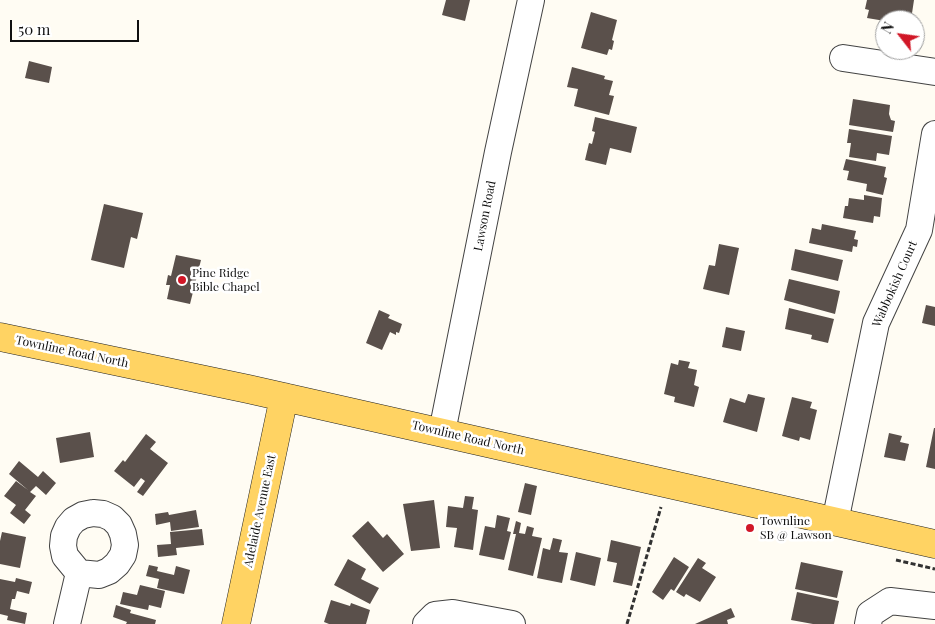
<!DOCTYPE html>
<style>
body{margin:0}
#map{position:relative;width:935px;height:624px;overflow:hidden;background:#fffcf3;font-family:"Playfair Display",serif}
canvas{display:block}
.north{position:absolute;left:875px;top:10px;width:50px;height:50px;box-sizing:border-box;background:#fff;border:1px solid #9f9f9f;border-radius:50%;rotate:300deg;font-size:14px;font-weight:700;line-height:20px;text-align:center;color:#101010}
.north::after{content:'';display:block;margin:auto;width:18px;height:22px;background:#d11727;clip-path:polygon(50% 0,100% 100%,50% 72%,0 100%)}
.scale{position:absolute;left:10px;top:20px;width:129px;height:22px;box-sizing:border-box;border:2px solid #101010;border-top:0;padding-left:6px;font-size:15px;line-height:18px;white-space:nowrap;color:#101010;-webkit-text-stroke:4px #fff;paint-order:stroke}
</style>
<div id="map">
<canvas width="935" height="624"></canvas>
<div class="north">N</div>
<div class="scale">50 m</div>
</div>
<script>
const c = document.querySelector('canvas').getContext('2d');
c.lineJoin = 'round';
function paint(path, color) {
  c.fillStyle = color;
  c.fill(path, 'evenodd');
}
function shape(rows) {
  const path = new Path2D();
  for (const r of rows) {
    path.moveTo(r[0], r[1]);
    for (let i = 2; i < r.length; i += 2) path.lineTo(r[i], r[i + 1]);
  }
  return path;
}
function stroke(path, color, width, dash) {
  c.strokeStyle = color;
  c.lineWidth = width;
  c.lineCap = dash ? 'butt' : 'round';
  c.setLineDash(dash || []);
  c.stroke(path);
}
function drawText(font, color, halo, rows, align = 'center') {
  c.font = font + ' "Playfair Display",serif';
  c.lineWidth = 5;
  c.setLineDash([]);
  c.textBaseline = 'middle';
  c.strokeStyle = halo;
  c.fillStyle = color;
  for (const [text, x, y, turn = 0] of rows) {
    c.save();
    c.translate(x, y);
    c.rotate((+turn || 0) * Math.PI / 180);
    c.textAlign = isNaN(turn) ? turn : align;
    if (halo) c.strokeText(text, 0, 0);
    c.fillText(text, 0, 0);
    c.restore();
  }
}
paint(shape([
 [446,0,470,0,465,21,442,15],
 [867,0,914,0,911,20,885,21,867,18,869,10,865,9],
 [591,12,617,20,612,40,614,41,612,50,609,49,607,55,581,48],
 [29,61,52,67,49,83,25,78],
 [572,67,605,76,604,79,613,81,609,95,614,96,609,115,574,106,578,89,567,87],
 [853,99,890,105,889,114,891,120,895,121,893,132,849,125],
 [595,117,637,127,631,153,610,148,606,165,585,160,589,143,592,144,595,132,592,131],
 [849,129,892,136,889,155,877,153,876,161,849,157,851,143,847,143],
 [846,159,886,167,884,177,887,178,883,195,866,191,867,184,847,180,849,171,843,170],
 [864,195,882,198,880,217,874,216,873,223,843,218,845,206,848,206,849,198,864,200],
 [104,204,143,213,137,239,131,237,124,268,91,260],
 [822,224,856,231,854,239,858,240,857,247,853,246,852,252,809,243,812,228,821,230],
 [719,244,739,248,729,295,703,289,709,265,715,266],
 [795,249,843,260,838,281,791,270],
 [176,255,201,260,190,304,167,299,170,285,166,285,168,275,171,276],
 [789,279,840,291,835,314,784,300],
 [926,305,935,307,935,326,922,323],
 [789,308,834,319,828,343,811,339,812,335,785,329],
 [379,310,390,315,388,318,402,324,399,333,396,332,396,335,390,332,382,350,366,343],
 [726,327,745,331,741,351,722,347],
 [679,360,690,362,688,368,697,370,694,385,699,387,694,407,674,402,675,397,664,394,671,363,678,365],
 [748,394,765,398,757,432,723,422,730,398,745,403],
 [792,397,812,402,810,408,817,410,810,440,800,437,799,441,782,436],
 [934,428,935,428,935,469,926,467],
 [90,432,94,457,60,463,56,438],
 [889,433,902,436,900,442,909,444,905,461,884,457],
 [146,434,156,442,150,449,168,463,143,496,137,492,145,481,141,478,134,487,114,471,123,460,125,462],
 [19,461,38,477,43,471,56,483,46,495,36,486,30,492,36,496,25,510,31,515,24,524,10,513,16,505,4,496,16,481,28,490,9,474],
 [525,483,537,486,531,515,518,512],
 [465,496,474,497,472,509,478,510,473,550,454,547,457,528,446,527,448,506,463,508],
 [434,500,440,548,411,551,403,504],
 [196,510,199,527,171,531,170,522,156,525,155,514,168,512,169,515],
 [497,515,510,518,507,531,511,532,504,560,479,555,485,526,495,528],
 [368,521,383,538,387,534,404,554,383,572,352,536],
 [516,521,521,523,519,533,525,534,527,526,534,528,532,536,542,538,533,576,508,570,516,534,513,534],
 [202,529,204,545,176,548,177,555,158,557,157,545,171,544,170,532],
 [2,532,26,537,20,568,0,564,0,541],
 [553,538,562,540,559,552,568,553,562,583,537,578,543,548,550,550],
 [611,540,641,547,632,586,613,582,617,563,607,561],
 [576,552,601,558,595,586,570,580],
 [674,557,689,567,674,591,671,589,663,600,652,592],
 [698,558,706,563,702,568,716,577,700,602,686,594,684,597,676,592],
 [348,559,366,569,361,579,379,588,370,604,334,585],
 [801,562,843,571,837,598,795,589],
 [149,565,158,567,157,571,174,575,176,566,190,570,184,594,157,588,159,579,146,576],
 [16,578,32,582,29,594,17,591,15,599,12,599,10,609,27,613,25,624,7,620,8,616,0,614,0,579,15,582],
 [140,585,165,591,161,608,149,605,148,610,120,604,123,592,137,595],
 [797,592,839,601,834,624,813,624,791,620],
 [331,600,350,606,351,603,370,610,366,624,329,624,324,622],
 [116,605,131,610,130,613,156,620,155,624,126,624,127,622,113,617],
 [731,608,735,617,727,620,728,624,695,624]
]), '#5a504b');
const minor = shape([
 [843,58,935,72],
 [442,432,498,152,531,0],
 [93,513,103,514,112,518,119,525,123,534,125,545,123,555,117,564,109,571,99,575,79,573,65,556,63,546,64,536,68,527,74,520,83,515,93,513],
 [835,522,876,323,919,230,935,134],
 [67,624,79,573],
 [426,624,435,615,453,613,512,624],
 [868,624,870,614,890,601,935,606]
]);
const major = shape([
 [0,337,248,389,935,544],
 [236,624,284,397]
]);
stroke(minor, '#434343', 28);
stroke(major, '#212121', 29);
stroke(shape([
 [896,560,935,569],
 [627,624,661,507]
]), '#323232', 3, [5, 2.5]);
stroke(minor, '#fff', 26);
stroke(major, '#ffd363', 28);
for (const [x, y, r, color] of [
 [182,280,5,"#d11727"],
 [750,528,5,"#d11727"]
]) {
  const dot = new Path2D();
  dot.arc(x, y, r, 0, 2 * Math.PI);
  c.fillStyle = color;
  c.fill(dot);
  stroke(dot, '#fff', 2);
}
drawText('12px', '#101010', '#fff', [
 ["Lawson Road",485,216,-79],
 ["Wabbokish Court",895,284,-66],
 ["Townline Road North",72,352,12],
 ["Townline Road North",468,438,13],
 ["Adelaide Avenue East",260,511,-78]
]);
drawText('12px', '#101010', '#fff', [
 ["Pine Ridge",192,273],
 ["Bible Chapel",192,287],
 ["Townline",760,521],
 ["SB @ Lawson",760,535]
], 'left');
</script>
